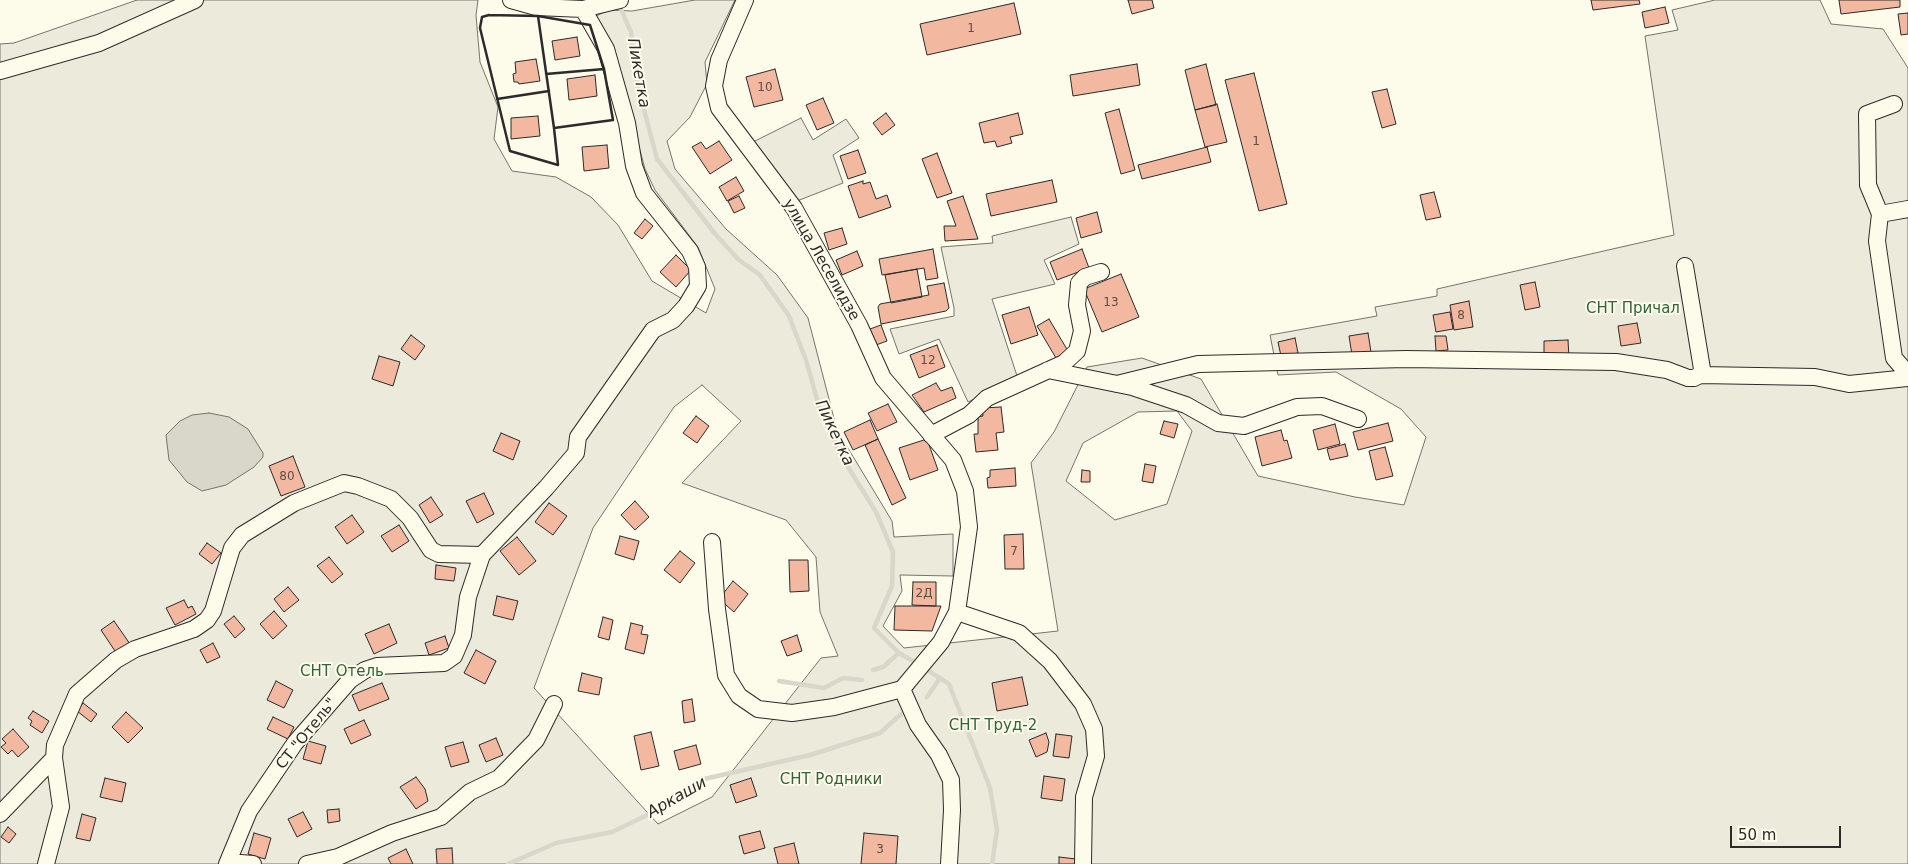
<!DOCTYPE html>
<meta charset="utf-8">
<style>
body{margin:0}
#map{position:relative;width:1908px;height:864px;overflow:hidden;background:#fdfbea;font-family:"DejaVu Sans",sans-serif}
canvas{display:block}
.scale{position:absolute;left:1730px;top:826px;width:111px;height:22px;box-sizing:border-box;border:2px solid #2b2b2b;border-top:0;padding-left:6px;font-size:15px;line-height:18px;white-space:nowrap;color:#2b2b2b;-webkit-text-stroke:4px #fdfbea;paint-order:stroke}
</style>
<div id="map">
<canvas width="1908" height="864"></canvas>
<div class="scale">50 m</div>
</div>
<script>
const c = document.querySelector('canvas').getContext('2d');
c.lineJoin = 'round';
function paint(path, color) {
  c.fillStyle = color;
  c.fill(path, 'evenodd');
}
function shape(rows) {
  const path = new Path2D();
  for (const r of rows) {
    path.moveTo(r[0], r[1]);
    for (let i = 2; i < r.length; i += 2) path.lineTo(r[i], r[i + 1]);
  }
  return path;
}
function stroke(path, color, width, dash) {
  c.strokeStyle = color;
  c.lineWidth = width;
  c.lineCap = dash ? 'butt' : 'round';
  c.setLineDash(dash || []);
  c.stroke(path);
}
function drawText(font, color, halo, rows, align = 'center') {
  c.font = font + ' "DejaVu Sans",sans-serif';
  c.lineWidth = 4;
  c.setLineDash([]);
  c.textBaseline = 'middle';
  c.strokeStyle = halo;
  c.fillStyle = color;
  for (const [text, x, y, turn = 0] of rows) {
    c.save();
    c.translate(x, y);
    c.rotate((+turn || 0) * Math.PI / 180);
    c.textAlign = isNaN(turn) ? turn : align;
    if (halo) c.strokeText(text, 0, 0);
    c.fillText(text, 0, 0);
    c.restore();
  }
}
const green = shape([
 [137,0,478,0,476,15,480,62,498,107,494,139,512,171,556,177,591,197,618,225,652,281,706,313,715,289,698,247,655,190,645,169,611,43,596,16,609,10,632,11,695,0,735,0,705,62,707,84,690,117,667,141,675,169,726,229,777,275,808,318,837,430,892,521,894,537,953,534,953,576,900,575,902,591,883,626,904,648,1058,631,1031,463,1054,432,1087,367,1142,358,1201,379,1258,476,1355,497,1404,505,1426,437,1401,409,1336,372,1278,375,1270,335,1377,316,1375,307,1437,296,1437,289,1674,235,1645,36,1678,30,1672,10,1715,0,1820,0,1831,24,1883,29,1908,68,1908,864,0,864,0,44,14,43,137,0],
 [702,385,741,421,682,483,786,520,816,557,820,612,838,656,821,658,712,797,658,824,534,688,593,528,674,407,702,385],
 [1177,411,1192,431,1167,504,1115,520,1066,481,1083,443,1138,412,1177,411],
 [801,118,813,140,846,119,859,138,833,155,843,183,797,201,751,143,801,118],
 [1071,217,1079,244,1044,260,1055,284,992,299,1018,379,968,402,939,339,899,354,890,329,954,316,954,308,941,247,993,243,992,236,1071,217]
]);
paint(green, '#ecebdb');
stroke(green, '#74746e', 1);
const water = shape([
 [209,413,229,417,248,429,263,453,263,457,254,467,226,485,202,491,187,482,169,460,166,435,180,421,192,415,209,413]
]);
paint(water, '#d8d7c9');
stroke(water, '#74746e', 1);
stroke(shape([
 [619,5,631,32,638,87,657,159,716,235,739,260,760,275,789,316,806,360,820,410,840,454,876,512,893,552,892,586,874,628,899,653,918,664],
 [924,668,949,684,990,788,997,830,992,864],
 [873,670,883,667,899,653],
 [779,681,824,688,843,678,862,680],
 [927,697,940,678],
 [508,864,556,843,612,832,674,802,704,779,810,755,880,733,901,714]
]), '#d8d7c9', 4.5);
const building = shape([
 [1128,0,1152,0,1154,8,1132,14,1128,0],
 [1591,0,1639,0,1640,4,1593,10,1591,0],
 [1839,0,1900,0,1900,7,1841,14,1839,0],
 [1014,3,1021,34,927,55,920,24,1014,3],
 [1665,7,1669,23,1645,28,1642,12,1665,7],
 [1908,13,1908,34,1901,35,1898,14,1908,13],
 [577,37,580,56,555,60,552,41,577,37],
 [536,59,540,81,519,84,518,82,514,82,513,74,516,73,515,62,536,59],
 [1137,64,1140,85,1073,96,1070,75,1137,64],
 [1206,64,1216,105,1195,110,1185,70,1206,64],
 [775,69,783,100,754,107,746,77,775,69],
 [1254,73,1287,204,1259,211,1225,80,1254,73],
 [595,75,597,96,569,100,567,79,595,75],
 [1387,89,1396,124,1382,128,1372,92,1387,89],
 [823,98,834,123,817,130,806,105,823,98],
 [1217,104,1227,142,1205,147,1195,110,1217,104],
 [1119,109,1135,170,1121,174,1105,113,1119,109],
 [886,113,895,125,882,135,873,123,886,113],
 [1018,113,1023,134,1010,137,1012,143,997,147,995,141,984,143,979,123,1018,113],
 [538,116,540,136,511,139,511,118,538,116],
 [719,141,732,160,710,174,692,147,701,142,706,149,719,141],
 [607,145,609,168,584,171,582,147,607,145],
 [1207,147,1211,162,1142,179,1138,165,1207,147],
 [858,150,866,173,848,179,840,156,858,150],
 [937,153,952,193,937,198,922,159,937,153],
 [736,177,744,191,727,201,719,187,736,177],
 [1052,180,1057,202,991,216,986,194,1052,180],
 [863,181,863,184,870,182,876,199,887,195,891,207,859,218,848,186,863,181],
 [1434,192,1441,217,1426,220,1420,195,1434,192],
 [739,196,745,208,734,213,728,201,739,196],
 [963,196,978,239,945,241,944,226,956,226,947,201,963,196],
 [1097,212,1102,232,1081,238,1076,218,1097,212],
 [645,219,653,226,642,239,634,233,645,219],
 [842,228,847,244,829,250,824,233,842,228],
 [933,249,938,278,926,280,924,268,882,275,879,259,933,249],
 [1082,249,1089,268,1057,280,1050,262,1082,249],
 [857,251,863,266,842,275,836,260,857,251],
 [676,255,691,270,676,287,660,272,676,255],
 [917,269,922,297,891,303,885,275,917,269],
 [1121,274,1139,317,1102,332,1084,289,1121,274],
 [1535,282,1540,307,1525,310,1520,285,1535,282],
 [944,283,949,308,946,311,881,324,878,307,880,304,929,295,927,286,944,283],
 [1469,301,1473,327,1454,330,1450,305,1469,301],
 [1029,307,1038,335,1011,344,1002,315,1029,307],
 [1450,312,1453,329,1436,332,1433,315,1450,312],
 [1049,319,1068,351,1056,358,1037,326,1049,319],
 [1637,323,1641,343,1621,346,1618,326,1637,323],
 [881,325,887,341,876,345,870,329,881,325],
 [1368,333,1371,352,1352,355,1349,336,1368,333],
 [411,335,425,346,415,360,401,349,411,335],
 [1435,336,1446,336,1448,350,1436,351,1435,336],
 [1295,338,1298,353,1281,356,1278,342,1295,338],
 [1568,340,1569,358,1544,359,1544,341,1568,340],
 [937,345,945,367,919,378,910,355,937,345],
 [379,356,400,362,393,386,372,379,379,356],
 [936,383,941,391,952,387,956,398,924,412,912,395,936,383],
 [888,404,897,422,877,431,868,413,888,404],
 [1001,407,1004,432,996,433,998,450,976,452,974,434,978,434,978,417,983,416,982,408,1001,407],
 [696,416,709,426,697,443,683,433,696,416],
 [870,420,878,439,853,450,844,432,870,420],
 [1164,421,1178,424,1174,438,1160,434,1164,421],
 [1388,423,1393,441,1358,450,1353,432,1388,423],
 [1335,424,1340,444,1318,450,1313,430,1335,424],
 [1281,430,1284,441,1287,440,1292,458,1262,466,1255,437,1281,430],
 [501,433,520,441,513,460,493,451,501,433],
 [878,439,906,498,892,505,865,445,878,439],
 [927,439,938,470,910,480,899,448,927,439],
 [1345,444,1348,456,1330,460,1327,449,1345,444],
 [1385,447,1393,476,1376,480,1369,451,1385,447],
 [293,456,305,487,281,496,269,466,293,456],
 [1145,464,1156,466,1153,483,1142,481,1145,464],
 [1015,468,1016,486,988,488,987,478,990,477,990,470,1015,468],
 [1082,470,1090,471,1090,482,1081,482,1082,470],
 [484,493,494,514,477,523,466,501,484,493],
 [431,497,443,515,430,523,419,505,431,497],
 [635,501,649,517,635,530,621,515,635,501],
 [549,503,567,516,553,535,535,522,549,503],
 [352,515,364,532,347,544,335,527,352,515],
 [399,525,409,541,392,552,381,536,399,525],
 [1023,534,1024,569,1005,569,1004,535,1023,534],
 [620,536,639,541,634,560,615,554,620,536],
 [517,537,536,561,519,575,500,551,517,537],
 [207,543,221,553,212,564,199,554,207,543],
 [680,551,695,563,680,583,664,570,680,551],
 [329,557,343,574,332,583,317,566,329,557],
 [789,560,808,560,809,591,790,592,789,560],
 [436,565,456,568,454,581,435,579,436,565],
 [733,581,748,594,734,612,719,599,733,581],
 [913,582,936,582,936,606,912,605,913,582],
 [288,587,299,600,284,612,274,599,288,587],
 [497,596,518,601,513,620,493,615,497,596],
 [184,600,188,608,192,606,196,614,175,625,166,608,184,600],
 [895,606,941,606,932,631,894,630,895,606],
 [274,611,287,626,273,639,260,624,274,611],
 [234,616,245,629,235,638,224,624,234,616],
 [603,617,613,620,609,640,598,637,603,617],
 [114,621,130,644,117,654,101,630,114,621],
 [631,623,643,626,641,634,648,635,644,654,625,649,631,623],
 [389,624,397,643,374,654,365,634,389,624],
 [797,635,802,651,787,656,781,641,797,635],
 [445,636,449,648,429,655,425,643,445,636],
 [213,643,220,657,207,663,200,650,213,643],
 [476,650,496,661,485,684,464,673,476,650],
 [582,673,602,678,599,695,578,691,582,673],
 [1022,677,1028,705,997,711,992,683,1022,677],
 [276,681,293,690,284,708,267,700,276,681],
 [382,683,389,699,359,711,352,695,382,683],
 [692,699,695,721,684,723,682,701,692,699],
 [83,703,97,714,91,722,77,711,83,703],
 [33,711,49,721,42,733,30,725,32,721,28,718,33,711],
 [126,712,143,728,128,743,112,727,126,712],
 [273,717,294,727,288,739,267,729,273,717],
 [364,720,371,735,351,744,344,729,364,720],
 [13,729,29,747,18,757,12,750,8,754,1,747,6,743,2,739,13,729],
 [651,732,659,766,641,770,634,736,651,732],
 [1046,733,1049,742,1047,752,1036,757,1029,740,1046,733],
 [1056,734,1072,736,1069,758,1053,756,1056,734],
 [496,738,503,755,486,762,479,745,496,738],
 [308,741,326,746,321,764,303,759,308,741],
 [463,742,469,762,451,767,445,747,463,742],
 [696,745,701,764,679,770,674,751,696,745],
 [1044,776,1065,779,1062,801,1041,798,1044,776],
 [416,777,425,789,428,801,416,809,400,787,416,777],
 [105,778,126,783,122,802,100,797,105,778],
 [751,778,757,796,736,803,730,785,751,778],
 [339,809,340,821,328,823,327,810,339,809],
 [303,812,312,829,297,837,288,819,303,812],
 [82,814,96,818,90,841,76,838,82,814],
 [8,827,16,834,9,843,1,837,8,827],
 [760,831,765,848,744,854,739,836,760,831],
 [254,833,271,838,265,859,248,854,254,833],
 [864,833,898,836,896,864,861,864,864,833],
 [794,843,799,864,778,864,774,848,794,843],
 [452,848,453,864,437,864,436,849,452,848],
 [406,849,413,864,391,864,388,858,406,849],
 [1059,857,1076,859,1076,864,1059,864,1059,857]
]);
paint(building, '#f2b8a0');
stroke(building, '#2b2b2b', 1);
const minor = shape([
 [511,0,536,7,583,9,620,0],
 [745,0,719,60,714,86,719,108,794,208,859,325,883,378,953,460,965,491,969,527,957,612,941,642,902,689,918,725,939,755,951,780,952,810,949,864],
 [0,71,99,43,195,0],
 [1908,209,1880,214,1877,241,1894,358,1908,374],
 [1880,214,1868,185,1867,114,1894,104],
 [1048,370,1132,387,1186,405,1218,423,1244,426,1297,407,1322,406,1358,419],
 [1700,375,1815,377,1849,384,1908,378],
 [1117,384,1198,364,1406,359,1616,362,1667,370,1688,378,1694,378,1700,375,1702,369,1685,266],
 [931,435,969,415,987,398,1064,363,1077,351,1082,331,1077,305,1079,283,1085,277,1101,272],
 [712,542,717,609,726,675,739,696,758,709,792,713,834,707,902,689],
 [957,612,1019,633,1050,661,1083,704,1094,729,1096,756,1084,797,1083,864],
 [0,814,54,758,55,745,77,694,116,660,135,649,194,629,207,620,213,611,232,548,242,535,294,503,344,483,358,486,391,499,410,518,431,550,439,554,482,555],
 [228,862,253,864],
 [46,864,61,807,54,758],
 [227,864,249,811,295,743,350,680,365,670,377,666,444,663,454,656,463,635,468,597,482,555,546,488,576,453,578,437,653,330,673,320,686,306,698,286,697,267,690,251,644,193,634,166,627,123,606,49,583,9],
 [307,864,338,857,392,833,441,817,470,792,499,778,536,740,554,704]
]);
stroke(minor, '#2b2b2b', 18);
stroke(minor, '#fdfbea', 16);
stroke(shape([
 [489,15,538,16,590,25,604,69,613,120,554,128,558,165,510,151,480,28,482,17,489,15],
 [538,16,554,128],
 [546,74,604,69],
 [497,99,549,91]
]), '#2b2b2b', 2.5);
drawText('12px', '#5d4e48', null, [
 ["1",971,29],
 ["10",765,88],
 ["1",1256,142],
 ["13",1111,303],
 ["8",1461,316],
 ["12",928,361],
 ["80",287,477],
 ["7",1014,552],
 ["2Д",924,594],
 ["3",880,850]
]);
drawText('15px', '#2b2b2b', '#fdfbea', [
 ["улица Леселидзе",821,260,60],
 ["СТ \"Отель\"",307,734,-51]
]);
drawText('15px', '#34623c', '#fdfbea', [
 ["СНТ Причал",1633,309],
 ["СНТ Отель",342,672],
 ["СНТ Труд-2",993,726],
 ["СНТ Родники",831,780]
]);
drawText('italic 16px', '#2b2b2b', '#fdfbea', [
 ["Пикетка",638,73,80],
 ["Пикетка",834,433,65],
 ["Аркаши",677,798,-30]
]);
</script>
